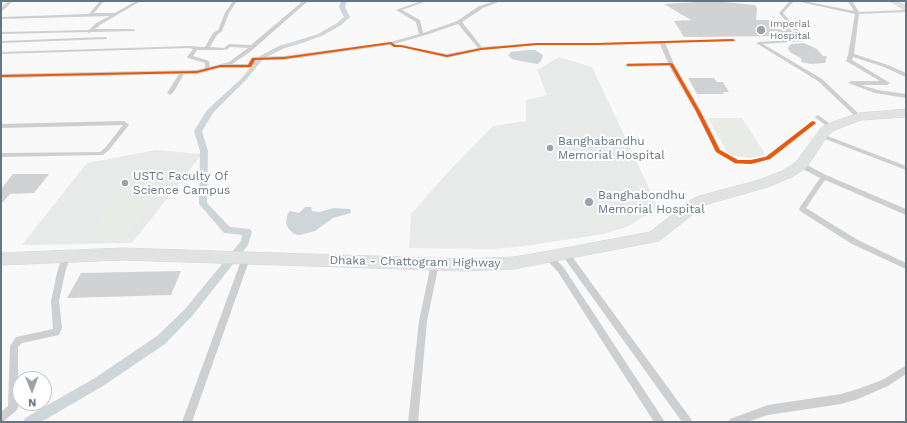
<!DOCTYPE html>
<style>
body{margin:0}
#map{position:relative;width:907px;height:423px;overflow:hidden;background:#f9f9f9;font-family:"Work Sans",sans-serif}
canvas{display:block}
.frame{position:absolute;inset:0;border:2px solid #657683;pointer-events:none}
.north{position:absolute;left:12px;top:371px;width:40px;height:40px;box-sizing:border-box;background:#fff;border:1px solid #c1c8cd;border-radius:50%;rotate:179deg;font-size:11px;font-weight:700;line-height:16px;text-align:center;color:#657683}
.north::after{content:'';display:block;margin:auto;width:14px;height:18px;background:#99a4ac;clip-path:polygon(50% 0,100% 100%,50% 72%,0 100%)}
</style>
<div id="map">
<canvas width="907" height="423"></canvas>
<div class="frame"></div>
<div class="north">N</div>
</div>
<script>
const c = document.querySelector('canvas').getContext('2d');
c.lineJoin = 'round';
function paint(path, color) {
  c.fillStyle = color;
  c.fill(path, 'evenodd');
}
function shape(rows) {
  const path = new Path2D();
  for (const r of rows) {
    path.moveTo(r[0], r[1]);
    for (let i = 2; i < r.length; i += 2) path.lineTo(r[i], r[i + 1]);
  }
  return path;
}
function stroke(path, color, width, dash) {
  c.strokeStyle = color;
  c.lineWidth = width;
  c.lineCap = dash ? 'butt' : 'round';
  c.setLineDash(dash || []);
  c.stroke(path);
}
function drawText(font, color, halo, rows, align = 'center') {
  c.font = font + ' "Work Sans",sans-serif';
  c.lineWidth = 4;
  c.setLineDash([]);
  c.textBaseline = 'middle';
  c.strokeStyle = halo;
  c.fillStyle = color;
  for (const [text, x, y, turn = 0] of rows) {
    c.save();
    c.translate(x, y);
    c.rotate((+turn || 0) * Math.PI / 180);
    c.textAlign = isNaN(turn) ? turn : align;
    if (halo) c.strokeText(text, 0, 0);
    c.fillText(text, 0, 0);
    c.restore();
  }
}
paint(shape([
 [559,57,592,67,658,207,629,226,604,234,518,247,493,249,409,248,411,214,450,170,493,126,526,121,526,100,547,95,537,70],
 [156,150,202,154,132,243,22,245,87,163]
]), '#e8e9e9');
paint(shape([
 [708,118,742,118,764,152,764,155,748,158,730,155,727,152],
 [129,182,168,185,124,241,82,242]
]), '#e8ebe6');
paint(shape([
 [527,50,535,50,543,55,541,61,538,64,520,61,512,59,508,55,511,52],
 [305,207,311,207,312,211,319,212,334,208,350,209,351,213,333,218,315,231,300,235,294,234,288,228,286,222,288,213,290,211,299,213]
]), '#ced6d9');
paint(shape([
 [341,1,347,1,345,7,350,17,349,18,341,25,322,36,296,45,285,48,264,58,245,81,213,113,202,131,208,151,207,203,230,227,250,229,252,232,248,245,193,315,165,344,103,386,41,422,23,422,25,418,95,378,157,336,185,309,241,241,242,235,224,233,199,204,200,151,194,131,207,110,241,79,260,56,281,45,293,42,318,34,337,23,344,17,339,7,341,1]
]), '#ced6d9');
paint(shape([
 [714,1,755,5,757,8,756,20,782,20,798,38,793,38,794,36,684,37,674,21,691,20,664,4],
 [804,43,817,49,823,56,827,56,825,63,810,64,801,62,802,59,790,52,788,48,791,44],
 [688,78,714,78,717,82,723,82,729,92,723,92,724,94,697,94],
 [13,174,49,174,34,193,10,194,1,204,1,189],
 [181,271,171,295,67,298,81,273]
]), '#d0d2d3');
const secondary = shape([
 [890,1,897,1,906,6,906,11,890,1]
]);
const highway = shape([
 [906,109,906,117,861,120,835,130,829,134,806,168,792,177,768,187,708,204,701,208,659,241,514,269,465,271,123,260,1,265,1,253,123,248,465,259,514,257,549,251,650,232,691,200,699,196,759,180,782,171,796,162,821,128,827,124,859,113,906,109]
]);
stroke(secondary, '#d5d6d7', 1);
stroke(highway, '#d5d6d6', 1);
paint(shape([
 [9,1,13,1,1,12,1,8,9,1],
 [100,1,104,1,94,13,115,13,136,1,141,1,100,25,95,29,133,29,135,30,135,31,91,32,89,33,87,32,1,34,1,32,89,30,96,23,110,16,1,19,1,17,89,14,100,1],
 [233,1,237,1,229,13,222,31,217,35,210,47,224,48,229,44,251,45,303,1,308,1,250,52,232,64,248,64,252,58,254,57,284,56,391,42,419,34,416,22,396,10,421,1,427,1,402,10,420,20,423,33,457,21,479,6,495,1,501,1,483,8,462,22,482,47,537,43,597,43,733,39,735,40,735,41,665,43,674,64,701,111,720,150,738,160,751,160,766,156,811,122,813,121,816,123,770,159,751,164,735,164,716,152,695,111,669,66,628,67,625,65,628,63,668,63,660,44,597,45,537,45,481,50,447,58,401,47,394,47,390,45,284,60,256,60,251,67,249,68,220,68,197,74,184,74,173,93,170,95,167,93,179,74,1,78,1,74,197,70,205,68,205,63,188,58,187,57,193,49,189,48,1,54,1,52,189,46,205,47,213,33,218,30,225,13,233,1],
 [458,24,478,48,447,54,394,44,426,35,458,24],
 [230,47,248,48,229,62,210,67,209,61,193,56,197,50,222,50,228,49,230,47],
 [790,1,794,1,783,13,807,40,805,41,763,44,822,79,861,116,861,118,857,118,818,81,756,43,758,42,801,39,779,13,790,1],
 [796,1,804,1,854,11,850,4,847,1,852,1,859,12,906,10,906,12,859,14,854,54,888,65,906,73,906,77,884,67,853,57,852,60,890,83,887,85,861,85,878,90,906,94,906,98,875,93,848,83,851,81,880,81,846,61,848,55,855,14,796,1],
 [105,37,107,38,107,39,1,43,1,41,105,37],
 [818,115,833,126,833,128,829,128,816,118,815,117,818,115],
 [124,121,129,125,109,150,103,155,1,157,1,153,100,152,105,148,123,125,1,128,1,124,124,121],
 [822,134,906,166,906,170,820,137,819,136,822,134],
 [799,163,803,163,826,175,906,209,906,215,825,180,806,208,858,240,906,263,906,269,852,244,800,211,799,209,800,207,820,178,799,167,798,165,799,163],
 [565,250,568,251,691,419,693,422,682,422,562,255,561,253,562,251,565,250],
 [66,254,69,255,70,257,65,273,59,301,62,328,59,335,22,343,18,347,18,408,16,411,4,421,1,422,1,412,8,406,10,346,16,337,53,329,51,301,57,273,62,257,63,255,66,254],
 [549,254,552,255,564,268,665,422,654,422,558,272,546,259,545,257,546,255,549,254],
 [246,255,249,256,250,258,192,422,182,422,242,258,243,256,246,255],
 [435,261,438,262,439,264,427,321,418,422,408,422,419,321,431,264,432,262,435,261],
 [905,366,906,366,906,374,888,386,858,399,841,404,768,415,747,422,728,422,730,419,768,405,841,394,858,389,882,380,905,366]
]), '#cecfd0');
paint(secondary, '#e1e2e2');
paint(highway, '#e1e2e2');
paint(shape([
 [733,39,735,40,734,41,597,45,537,45,481,50,447,57,401,47,394,47,390,44,284,59,255,60,251,67,220,67,197,73,1,77,1,75,197,71,220,65,248,65,252,58,254,58,284,57,391,42,395,45,401,45,447,55,481,48,537,43,597,43,733,39],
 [671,63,673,64,700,111,720,150,738,160,751,160,766,157,811,122,813,121,816,123,770,159,751,164,735,163,716,152,696,111,670,65,628,66,626,65,628,64,671,63]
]), '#e8590c');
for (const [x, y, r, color] of [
 [761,30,5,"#99a4ac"],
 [550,148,4,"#99a4ac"],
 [125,183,4,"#99a4ac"],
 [589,202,5,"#99a4ac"]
]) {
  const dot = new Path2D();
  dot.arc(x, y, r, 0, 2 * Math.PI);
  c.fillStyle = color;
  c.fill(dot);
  stroke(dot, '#fff', 1.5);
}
drawText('10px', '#657683', '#fff', [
 ["Imperial",770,24],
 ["Hospital",770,36]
], 'left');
drawText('12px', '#657683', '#fff', [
 ["Banghabandhu",558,141],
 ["Memorial Hospital",558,155],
 ["USTC Faculty Of",133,176],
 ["Science Campus",133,190],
 ["Banghabondhu",598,195],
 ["Memorial Hospital",598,209]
], 'left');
drawText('12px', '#657683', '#fff', [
 ["Dhaka - Chattogram Highway",415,262,1]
]);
</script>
